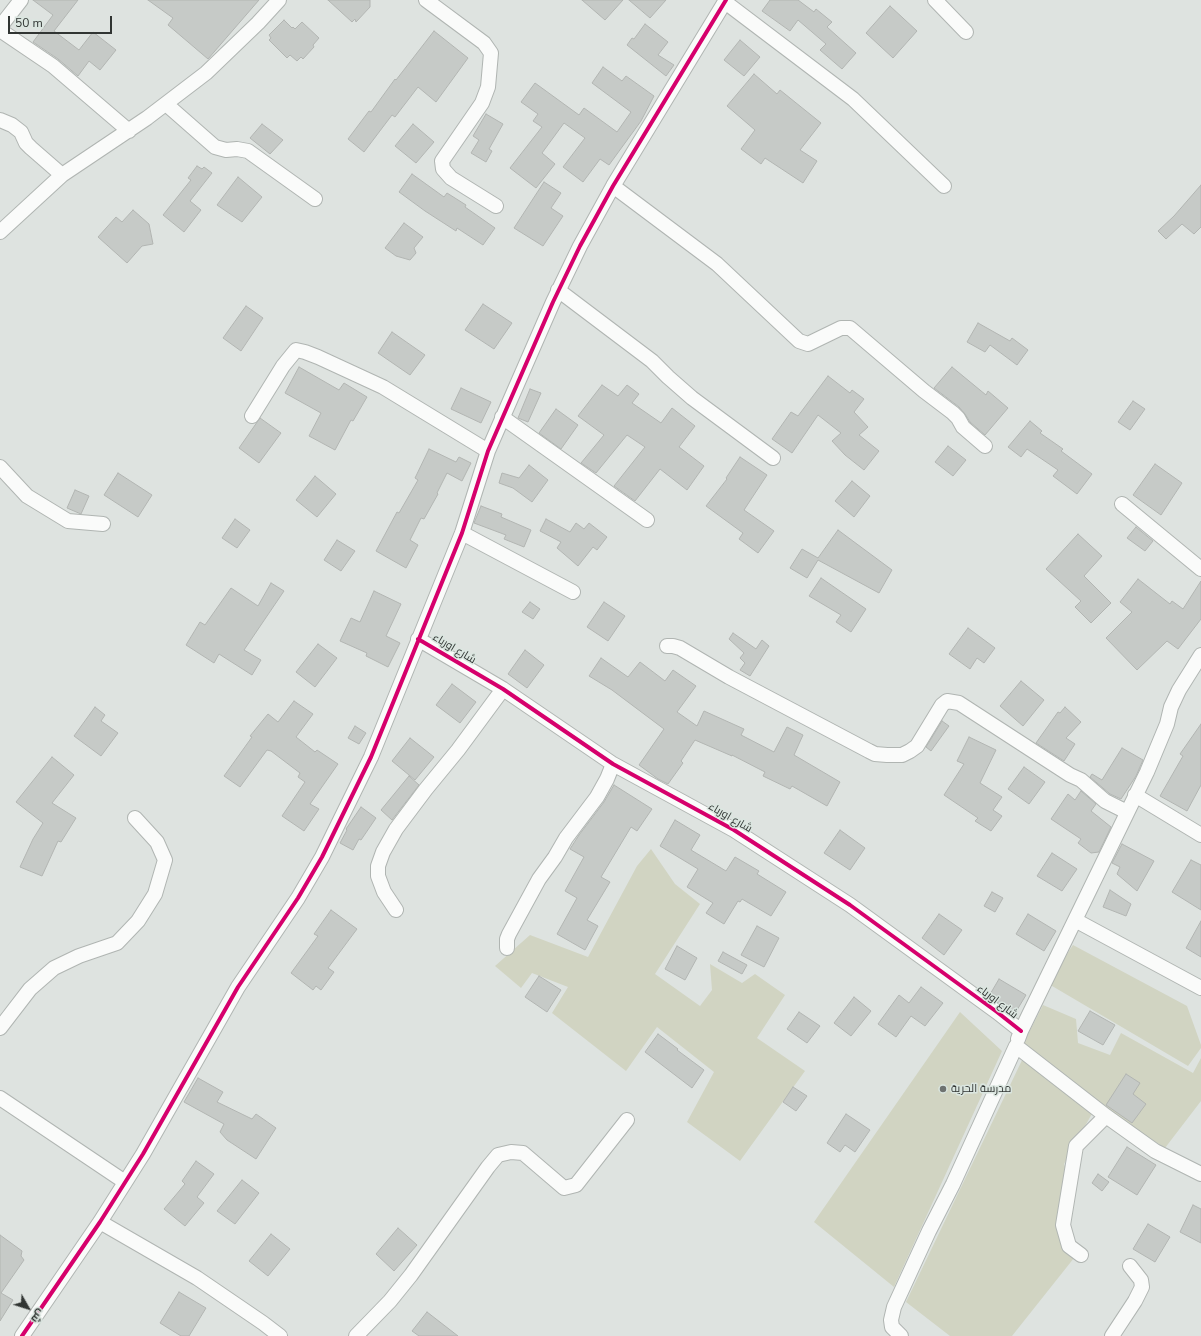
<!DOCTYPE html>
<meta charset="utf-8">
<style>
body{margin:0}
#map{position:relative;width:1201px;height:1336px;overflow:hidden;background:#dee3e0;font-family:"Nunito Sans",Cairo,sans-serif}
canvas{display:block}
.north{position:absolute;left:8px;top:1288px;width:40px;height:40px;-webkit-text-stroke:3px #dbe6e0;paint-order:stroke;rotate:129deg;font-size:11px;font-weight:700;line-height:16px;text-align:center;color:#313533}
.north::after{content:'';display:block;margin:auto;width:14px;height:18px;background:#313533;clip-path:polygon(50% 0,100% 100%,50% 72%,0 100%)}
.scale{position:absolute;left:8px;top:16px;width:104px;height:18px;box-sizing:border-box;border:2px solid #313533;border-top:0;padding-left:5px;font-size:12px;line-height:14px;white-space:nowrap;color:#313533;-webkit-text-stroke:3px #dbe6e0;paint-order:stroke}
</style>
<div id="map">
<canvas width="1201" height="1336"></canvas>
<div class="north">ش</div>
<div class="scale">50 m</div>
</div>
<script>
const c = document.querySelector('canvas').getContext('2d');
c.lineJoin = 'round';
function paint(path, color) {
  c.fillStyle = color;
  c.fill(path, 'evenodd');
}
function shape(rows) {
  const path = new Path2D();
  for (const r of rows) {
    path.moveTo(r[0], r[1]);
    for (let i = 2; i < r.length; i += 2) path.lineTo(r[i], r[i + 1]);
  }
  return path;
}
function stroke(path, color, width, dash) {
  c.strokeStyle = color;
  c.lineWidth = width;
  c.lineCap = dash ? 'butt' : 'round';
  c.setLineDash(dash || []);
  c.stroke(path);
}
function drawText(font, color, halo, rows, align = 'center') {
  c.font = font + ' "Nunito Sans",Cairo,sans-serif';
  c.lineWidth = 3;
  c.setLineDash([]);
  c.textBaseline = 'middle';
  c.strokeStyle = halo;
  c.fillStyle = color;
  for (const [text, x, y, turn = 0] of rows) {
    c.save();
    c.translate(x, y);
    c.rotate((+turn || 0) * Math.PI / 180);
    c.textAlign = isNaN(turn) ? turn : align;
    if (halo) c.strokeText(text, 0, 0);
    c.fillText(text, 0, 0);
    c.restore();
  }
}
paint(shape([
 [651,849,675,884,700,904,655,974,700,1006,712,990,710,964,742,983,755,974,785,995,757,1038,805,1071,740,1161,687,1122,714,1072,657,1027,626,1071,552,1013,568,987,532,973,521,988,495,966,530,935,588,957,637,866],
 [1073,945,1187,1006,1201,1045,1201,1048,1188,1066,1047,983],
 [1043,1005,1076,1019,1078,1043,1110,1055,1121,1033,1193,1073,1201,1058,1201,1101,1165,1148,1106,1110,1022,1046],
 [960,1012,1002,1051,894,1287,814,1222],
 [1024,1056,1094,1110,1064,1164,1067,1171,1056,1227,1066,1238,1074,1258,1012,1336,950,1336,906,1302]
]), '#d1d4c2');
const building = shape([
 [33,0,78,0,54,31,79,50,93,32,116,50,100,70,89,61,78,76,58,59,33,42,53,15,33,0],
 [148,0,259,0,208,59,168,25,173,18,148,0],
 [328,0,370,0,370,7,356,22,355,19,352,22,328,0],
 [582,0,623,0,605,20,582,0],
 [629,0,666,0,650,18,629,0],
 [770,0,798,0,814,12,816,9,832,22,827,27,856,53,842,69,820,50,826,44,798,20,790,31,762,11,770,0],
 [890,6,917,31,893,58,866,33,890,6],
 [284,20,292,28,293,27,295,29,302,22,319,38,313,45,314,47,303,59,301,57,297,61,290,55,287,58,269,40,271,38,269,35,284,20],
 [645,24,668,42,658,55,674,65,666,76,627,45,632,38,634,39,645,24],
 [434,31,468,58,436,102,418,87,395,117,392,115,364,152,348,139,369,111,371,112,395,79,396,80,434,31],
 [740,40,760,57,744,76,724,60,740,40],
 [603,67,622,81,626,76,654,96,641,121,609,165,600,159,583,182,563,167,585,138,564,123,542,153,555,164,536,188,510,168,542,127,533,121,538,114,521,102,535,83,579,115,584,108,617,132,631,112,592,83,603,67],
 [754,74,777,94,780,90,821,123,800,150,817,161,803,183,765,158,761,164,741,149,755,130,727,106,754,74],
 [486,114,503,124,489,149,492,151,486,162,471,153,479,140,473,136,486,114],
 [262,124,283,140,270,154,250,138,262,124],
 [413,124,434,142,416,163,395,146,413,124],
 [197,166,202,169,204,167,212,173,190,201,201,210,184,232,163,215,191,180,188,178,197,166],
 [412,174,444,197,447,193,466,205,465,207,495,228,483,245,457,228,456,231,425,211,399,192,412,174],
 [238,177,262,197,242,222,217,205,238,177],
 [544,182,561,193,551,208,563,216,543,246,514,228,544,182],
 [1201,185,1201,227,1194,234,1182,224,1166,239,1158,231,1174,216,1201,185],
 [133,210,149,224,153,244,142,246,127,263,98,237,116,217,122,222,133,210],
 [404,223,423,237,414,248,416,253,410,260,396,256,385,248,404,223],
 [483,304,512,323,494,349,465,330,483,304],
 [246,306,263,318,241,351,223,338,246,306],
 [978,323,1010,341,1012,338,1028,350,1017,365,990,345,985,352,967,342,978,323],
 [392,332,425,355,410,375,378,353,392,332],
 [299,367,339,390,344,383,367,397,353,421,351,420,335,450,309,436,321,413,285,393,299,367],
 [952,367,986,395,988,391,1008,408,985,435,970,422,965,414,959,407,934,388,952,367],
 [828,376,850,393,852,390,864,399,854,412,868,427,859,435,879,451,864,470,845,455,832,441,841,433,818,415,792,453,772,439,791,412,798,416,828,376],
 [602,385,618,396,627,385,639,394,632,403,661,423,672,408,695,426,679,447,704,466,687,490,660,469,635,501,614,486,645,447,627,435,596,473,581,463,604,435,578,416,602,385],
 [461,388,491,402,481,423,451,409,461,388],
 [530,389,541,393,528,422,518,418,530,389],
 [1133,401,1145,409,1130,430,1118,422,1133,401],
 [556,409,578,425,561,449,539,433,556,409],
 [260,418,281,433,259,463,239,448,260,418],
 [1030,421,1042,431,1040,433,1063,449,1061,451,1092,474,1077,494,1053,476,1058,470,1027,449,1021,457,1008,447,1030,421],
 [948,446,966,460,953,476,935,462,948,446],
 [429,449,456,462,459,457,471,463,462,481,447,473,437,493,438,494,424,519,421,518,410,540,418,545,406,568,376,551,397,512,399,513,418,480,415,478,429,449],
 [740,457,767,475,744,510,774,531,758,553,739,539,743,533,706,506,727,479,726,478,740,457],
 [1155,464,1182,483,1161,515,1133,495,1155,464],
 [529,465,548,480,532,502,513,488,499,483,502,473,519,478,529,465],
 [118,473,152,495,138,517,104,495,118,473],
 [315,476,336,494,317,517,296,500,315,476],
 [852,481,870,496,854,517,835,501,852,481],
 [75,490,89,496,81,514,67,508,75,490],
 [481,506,502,514,501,517,531,530,524,547,504,539,506,535,474,523,481,506],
 [235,519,250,530,237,548,222,538,235,519],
 [546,519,570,532,576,523,584,529,589,523,607,537,597,550,593,547,578,566,557,548,561,542,540,531,546,519],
 [1136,527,1153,541,1145,551,1127,538,1136,527],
 [838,530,892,570,879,593,818,560,807,578,790,568,802,549,818,558,838,530],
 [1078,534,1102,556,1084,576,1111,603,1091,623,1075,607,1081,601,1046,569,1078,534],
 [337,540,355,551,341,571,324,560,337,540],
 [821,578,866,609,851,632,836,622,841,615,809,596,821,578],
 [1138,579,1170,604,1172,601,1183,609,1201,581,1201,619,1178,649,1167,641,1137,670,1106,638,1132,612,1120,602,1138,579],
 [271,583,284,591,244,650,261,660,252,675,219,654,214,663,186,645,200,622,205,625,231,588,258,606,271,583],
 [374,591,401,604,386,636,400,643,388,667,366,656,367,653,340,641,351,618,360,622,374,591],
 [530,602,540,609,533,619,522,612,530,602],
 [604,602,625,616,608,641,587,627,604,602],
 [968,628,995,648,984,663,977,658,970,669,949,654,968,628],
 [733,633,756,649,762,640,769,646,750,676,740,670,745,663,740,658,744,653,729,639,733,633],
 [318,644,337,658,315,687,296,672,318,644],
 [525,650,544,665,527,688,508,674,525,650],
 [601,658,628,677,640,662,665,681,673,670,696,686,677,712,697,726,704,711,744,729,741,735,774,752,787,727,803,735,794,755,840,782,827,806,792,786,790,789,763,776,765,772,732,755,732,756,695,740,681,761,683,763,668,784,658,779,639,765,664,729,612,690,589,676,601,658],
 [1021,681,1044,700,1023,726,1000,706,1021,681],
 [452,684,476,702,460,723,436,705,452,684],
 [294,701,313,714,296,737,315,752,317,750,338,764,310,804,319,809,304,831,282,816,305,782,298,777,300,773,271,751,267,750,240,787,224,776,252,737,250,736,268,714,278,722,294,701],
 [95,707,105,715,101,721,118,733,101,756,74,736,95,707],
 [1065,707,1081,722,1066,738,1075,744,1064,761,1036,743,1058,712,1060,713,1065,707],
 [942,721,949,726,931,751,926,747,942,721],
 [1201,724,1201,785,1187,811,1160,796,1183,756,1180,754,1201,724],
 [355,726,366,733,359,744,348,738,355,726],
 [969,737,996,750,980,783,1002,797,993,810,1002,816,991,831,975,821,978,818,944,795,964,764,957,761,969,737],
 [410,738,434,757,415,780,392,761,410,738],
 [1122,748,1143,760,1136,776,1121,799,1110,794,1090,777,1092,774,1102,780,1122,748],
 [52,757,74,775,52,803,76,818,61,842,58,841,42,876,20,867,33,839,43,823,16,802,52,757],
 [1024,767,1045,782,1029,804,1008,789,1024,767],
 [409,776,419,785,392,820,381,810,409,776],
 [614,785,652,809,637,831,631,827,601,877,610,882,587,920,598,926,585,950,557,934,577,898,565,891,584,857,570,849,579,835,604,802,614,785],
 [1081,791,1096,804,1091,811,1111,827,1099,852,1091,853,1078,843,1081,839,1051,819,1068,794,1075,800,1081,791],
 [361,807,376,818,361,840,359,839,353,850,340,843,347,830,346,829,361,807],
 [675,820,700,835,691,850,726,871,735,857,759,871,757,874,786,892,771,916,742,899,740,902,738,901,724,924,706,913,713,903,687,887,698,869,660,846,675,820],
 [840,830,865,848,850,870,824,853,840,830],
 [1122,844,1154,861,1137,891,1117,874,1120,867,1112,863,1122,844],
 [1052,853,1077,869,1062,891,1037,876,1052,853],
 [1191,860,1201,865,1201,910,1172,892,1191,860],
 [1110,890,1131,904,1126,916,1103,907,1110,890],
 [992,892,1003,898,995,912,984,906,992,892],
 [331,910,357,929,328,968,334,972,321,990,316,986,313,990,291,973,318,936,314,934,331,910],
 [939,914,962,930,944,955,922,938,939,914],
 [1028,914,1056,931,1044,951,1016,934,1028,914],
 [1201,921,1201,957,1186,948,1201,921],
 [757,926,779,938,764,967,741,955,757,926],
 [677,946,697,958,685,980,665,969,677,946],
 [723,952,747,965,742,974,718,961,723,952],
 [539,976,561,990,547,1012,525,997,539,976],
 [999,979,1026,995,1014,1015,989,996,999,979],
 [921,987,943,1003,925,1026,911,1016,896,1037,878,1024,899,995,909,1003,921,987],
 [854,997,871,1011,851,1036,834,1023,854,997],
 [1090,1011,1115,1025,1103,1045,1078,1031,1090,1011],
 [799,1012,820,1026,807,1043,787,1029,799,1012],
 [658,1034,678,1049,677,1050,704,1070,692,1088,645,1052,658,1034],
 [1126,1074,1140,1083,1133,1094,1146,1104,1132,1123,1106,1105,1126,1074],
 [198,1078,223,1092,217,1102,252,1119,256,1114,276,1128,256,1159,227,1140,220,1132,224,1124,184,1102,198,1078],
 [793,1087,807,1096,796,1111,783,1102,793,1087],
 [846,1114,870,1130,855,1152,845,1145,840,1152,827,1143,846,1114],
 [1127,1147,1156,1165,1137,1195,1108,1177,1127,1147],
 [196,1161,214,1174,197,1197,204,1203,185,1226,164,1209,185,1184,182,1181,196,1161],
 [1098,1174,1109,1182,1102,1191,1092,1183,1098,1174],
 [242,1180,259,1193,235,1224,217,1211,242,1180],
 [1193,1205,1201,1209,1201,1243,1180,1232,1193,1205],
 [1148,1224,1170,1237,1155,1262,1133,1249,1148,1224],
 [398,1228,417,1245,394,1271,376,1254,398,1228],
 [271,1234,290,1249,268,1276,249,1261,271,1234],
 [0,1235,22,1251,21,1256,24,1260,1,1293,13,1300,0,1321,0,1235],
 [179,1292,206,1308,189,1336,181,1336,160,1323,179,1292],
 [427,1312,458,1336,419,1336,412,1331,427,1312]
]);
paint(building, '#c6cac7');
stroke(building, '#b2b5b2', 1);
const minor = shape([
 [426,0,484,43,491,53,488,87,482,103,442,161,443,169,451,178,496,206],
 [935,0,966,32],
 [725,2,853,99,944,186],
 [0,27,21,0],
 [0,30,53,66,129,131],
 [166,104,215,147,226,150,237,149,248,151,315,199],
 [0,120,12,125,21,132,26,143,31,148,62,175],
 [613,186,717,264,799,341,808,344,841,328,850,328,924,391,953,413,958,418,963,427,985,446],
 [0,232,62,175,147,118,206,73,258,23,279,0],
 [558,290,652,361,668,377,692,398,773,458],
 [252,416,283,366,296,350,305,352,318,357,383,387,488,451],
 [502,417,647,520],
 [0,467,27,496,68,521,103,524],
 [1122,504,1201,569],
 [462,533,573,592],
 [418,639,503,689,613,764,734,830,850,905,997,1012,1021,1031],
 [667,646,673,646,680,648,729,677,869,751,875,754,887,755,902,755,910,751,917,746,942,705,947,701,959,703,1070,775,1081,780,1105,801,1127,812],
 [1135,795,1201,835],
 [396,910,384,892,378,876,378,866,383,852,396,829,426,789,458,750,503,689],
 [1075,920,1201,988],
 [507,948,507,939,509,934,539,879,555,857,566,838,597,797,607,779,613,764],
 [0,1028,30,989,54,968,79,956,117,943,138,921,155,894,165,860,157,842,135,818],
 [1018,1039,1021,1031,1147,772,1167,724,1171,707,1179,690,1201,655],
 [0,1098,125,1182],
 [100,1222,197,1278,263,1323,280,1336],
 [1081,1255,1069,1246,1063,1225,1076,1146,1106,1116],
 [22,1336,100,1222,143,1154,238,987,298,898,322,857,371,757,462,533,488,451,553,302,580,246,613,186,726,0],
 [356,1336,390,1301,411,1275,488,1167,498,1155,511,1152,523,1153,564,1188,576,1185,627,1120],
 [901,1336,892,1327,891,1320,894,1307,929,1231,953,1184,1016,1046,1106,1116,1155,1151,1201,1174],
 [1112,1336,1135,1301,1142,1287,1141,1280,1130,1266]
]);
stroke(minor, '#b0b5b2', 16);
stroke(minor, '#fafbfa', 14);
stroke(shape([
 [418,639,503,689,613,764,734,830,850,905,997,1012,1021,1031],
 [22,1336,100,1222,143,1154,238,987,298,898,322,857,371,757,462,533,488,451,553,302,580,246,613,186,726,0]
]), '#d6006c', 4);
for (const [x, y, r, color] of [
 [943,1089,4,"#6e7270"]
]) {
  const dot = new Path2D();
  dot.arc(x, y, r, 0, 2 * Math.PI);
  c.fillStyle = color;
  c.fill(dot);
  stroke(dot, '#dbe6e0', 1.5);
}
drawText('11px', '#313533', '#dbe6e0', [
 ["شارع اورباء",454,649,31],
 ["شارع اورباء",730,818,30],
 ["شارع اورباء",997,1002,37]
]);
drawText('11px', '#313533', '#dbe6e0', [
 ["مدرسة الحرية",951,1089]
], 'left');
</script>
